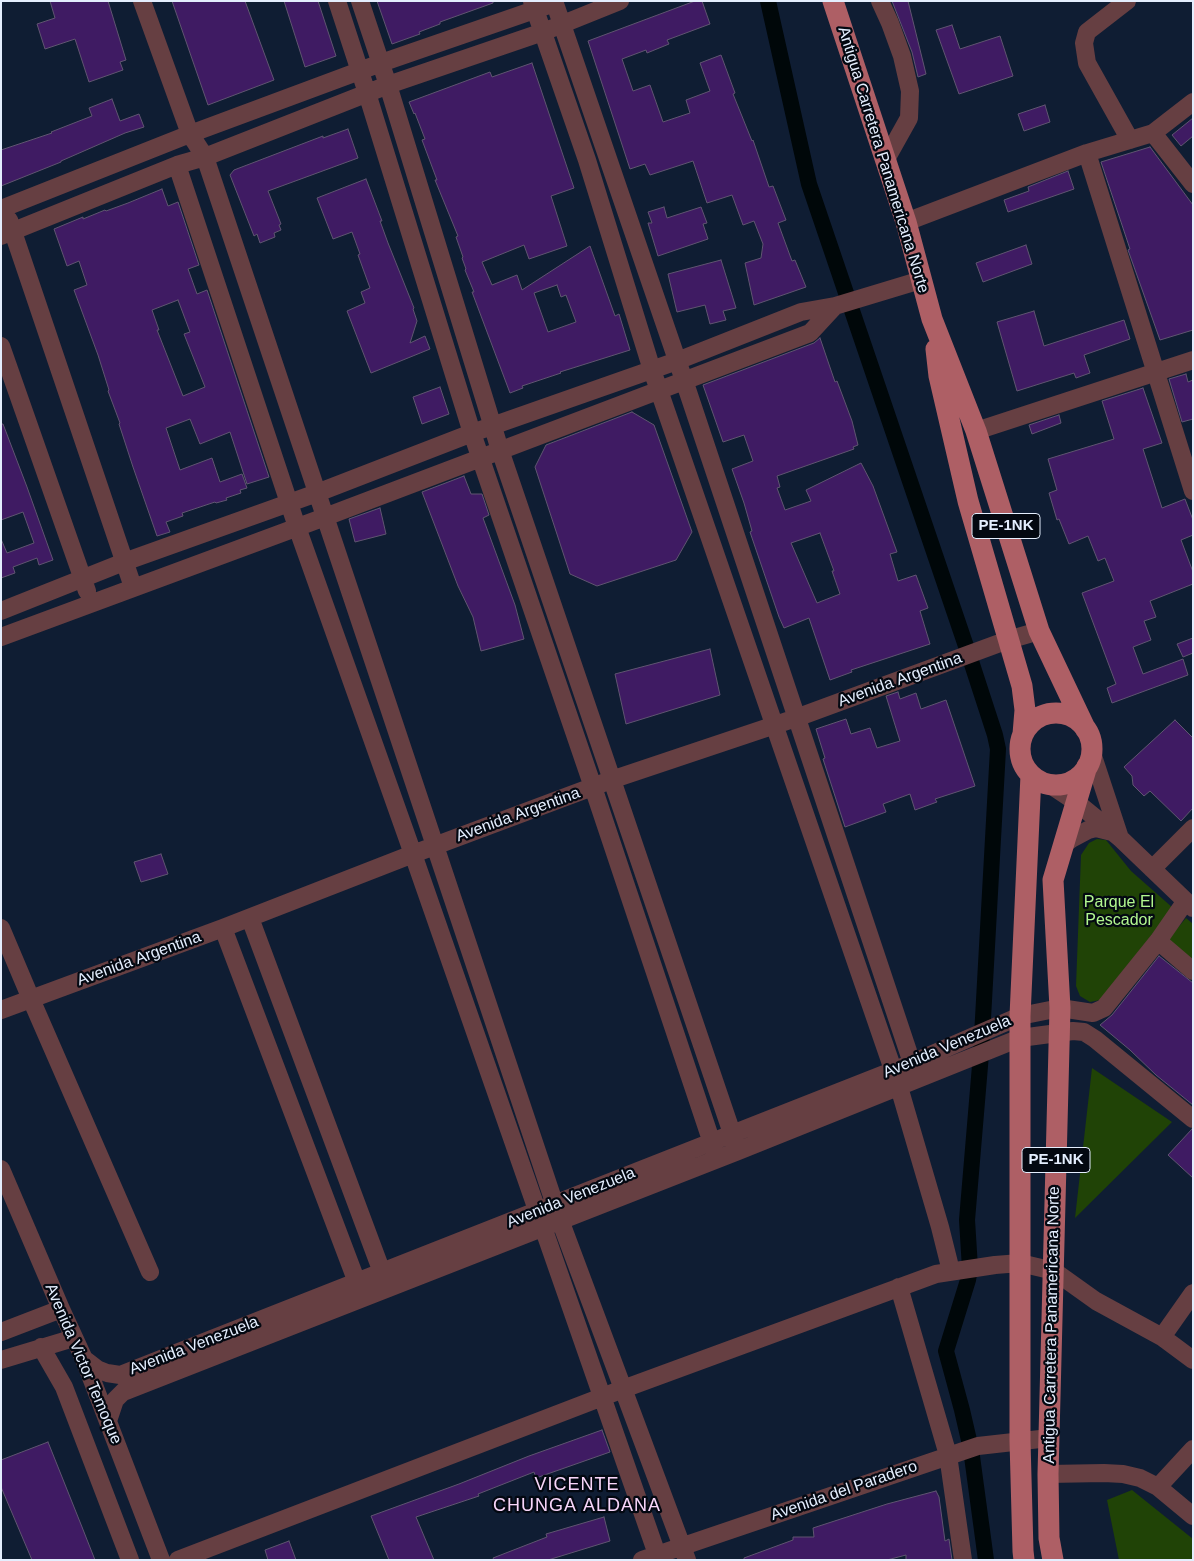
<!DOCTYPE html>
<style>
body{margin:0}
#map{position:relative;width:1194px;height:1561px;overflow:hidden;background:#0f1d33;font-family:Helvetica,sans-serif}
canvas{display:block}
.frame{position:absolute;inset:0;border:2px solid #e4eefe;pointer-events:none}
</style>
<div id="map">
<canvas width="1194" height="1561"></canvas>
<div class="frame"></div>
</div>
<script>
const c = document.querySelector('canvas').getContext('2d');
c.lineJoin = 'round';
function paint(path, color) {
  c.fillStyle = color;
  c.fill(path, 'evenodd');
}
function shape(rows) {
  const path = new Path2D();
  for (const r of rows) {
    if (r.length === 3) {
      path.moveTo(r[0] + r[2], r[1]);
      path.arc(r[0], r[1], r[2], 0, 2 * Math.PI);
      continue;
    }
    path.moveTo(r[0], r[1]);
    for (let i = 2; i < r.length; i += 2) path.lineTo(r[i], r[i + 1]);
  }
  return path;
}
function stroke(path, color, width, dash) {
  c.strokeStyle = color;
  c.lineWidth = width;
  c.lineCap = dash ? 'butt' : 'round';
  c.setLineDash(dash || []);
  c.stroke(path);
}
function drawText(font, color, halo, rows, align = 'center') {
  c.font = font + ' Helvetica,sans-serif';
  c.lineWidth = 4.5;
  c.setLineDash([]);
  c.textBaseline = 'middle';
  c.strokeStyle = halo;
  c.fillStyle = color;
  for (const [text, x, y, turn = 0] of rows) {
    c.save();
    c.translate(x, y);
    c.rotate((+turn || 0) * Math.PI / 180);
    c.textAlign = isNaN(turn) ? turn : align;
    if (halo) c.strokeText(text, 0, 0);
    c.fillText(text, 0, 0);
    c.restore();
  }
}
paint(shape([
 [1097,839,1106,840,1131,871,1173,908,1100,1000,1090,1002,1080,996,1076,986,1081,855,1089,843],
 [1186,918,1193,924,1193,966,1165,943],
 [1092,1068,1172,1122,1075,1218],
 [1132,1490,1193,1539,1193,1560,1119,1560,1107,1500]
]), '#204306');
stroke(shape([
 [768,1,809,184,969,655,995,735,998,749,981,1054,967,1220,970,1268,968,1280,946,1351,962,1410,971,1449,986,1560]
]), '#000709', 16);
const building = shape([
 [50,1,108,1,126,60,120,62,123,70,89,82,75,39,45,49,37,24,55,18,50,1],
 [172,1,245,1,274,80,208,105,172,1],
 [284,1,318,1,336,56,305,67,284,1],
 [377,1,493,1,493,3,440,22,440,24,419,32,420,34,392,44,377,1],
 [695,1,702,1,710,24,667,40,669,44,647,53,646,50,622,59,633,91,650,85,663,122,690,113,686,100,710,91,700,63,721,55,735,93,733,94,752,141,753,140,769,187,773,186,786,220,778,223,792,261,795,260,806,287,754,305,745,263,761,258,763,244,754,221,743,225,732,195,707,203,693,161,650,175,645,164,630,169,588,41,695,1],
 [892,1,908,1,926,74,918,77,912,52,892,1],
 [952,25,960,49,1000,36,1013,76,959,94,936,30,952,25],
 [532,63,574,188,551,196,567,246,529,259,524,245,482,262,492,285,517,275,522,290,590,246,615,316,619,314,630,350,560,372,561,373,522,386,523,388,510,393,472,292,474,292,465,270,466,269,462,258,463,257,456,237,458,236,435,180,437,180,422,140,425,139,415,113,414,114,409,102,490,72,492,77,532,63],
 [557,285,561,297,566,295,576,322,548,332,534,293,557,285],
 [112,99,120,121,139,114,144,127,125,133,61,161,61,162,1,186,1,150,52,133,51,132,92,116,89,108,112,99],
 [1045,105,1050,122,1024,131,1018,114,1045,105],
 [1193,118,1193,136,1181,146,1172,135,1193,118],
 [348,129,358,158,268,191,281,224,279,225,281,230,274,233,275,237,260,243,257,234,254,236,230,175,234,170,323,136,323,138,348,129],
 [1150,147,1193,205,1193,330,1160,340,1128,250,1130,249,1101,162,1150,147],
 [1068,171,1074,189,1008,212,1004,200,1029,191,1028,187,1068,171],
 [366,179,382,221,380,221,388,243,414,308,413,309,417,321,410,343,425,336,430,349,371,373,347,311,365,303,361,292,370,288,358,255,360,254,352,232,333,239,317,198,366,179],
 [162,189,168,206,178,202,199,265,188,269,197,294,207,290,269,477,247,484,230,432,200,444,190,419,166,428,180,470,212,458,220,482,242,474,247,488,240,490,241,493,226,498,227,500,216,503,215,502,182,513,183,516,166,522,170,532,157,536,133,467,119,424,120,423,108,391,109,390,98,355,74,290,87,285,79,261,67,266,54,229,83,217,83,219,105,210,106,211,128,203,162,189],
 [178,300,190,332,184,334,205,387,183,396,157,330,159,330,152,310,178,300],
 [664,207,667,218,701,207,707,223,703,224,708,239,658,256,648,223,652,223,648,212,664,207],
 [1026,245,1032,264,983,282,976,263,1026,245],
 [721,260,736,308,723,311,726,320,710,324,705,305,677,312,668,274,721,260],
 [1034,311,1044,346,1124,320,1130,339,1084,355,1090,373,1076,378,1074,373,1017,391,997,322,1034,311],
 [820,338,835,382,837,381,852,421,858,445,853,447,854,449,777,476,780,487,777,488,785,510,811,501,806,490,861,463,873,486,897,552,890,554,898,581,916,575,928,608,920,611,930,644,851,670,852,672,830,680,809,618,784,628,779,617,750,532,752,531,744,503,732,469,753,461,744,435,723,442,703,385,814,343,820,338],
 [820,533,834,571,832,571,840,594,817,603,791,543,820,533],
 [1186,374,1188,382,1193,380,1193,419,1182,422,1169,379,1186,374],
 [440,387,449,414,422,424,413,397,440,387],
 [1143,388,1162,443,1143,449,1162,508,1185,499,1193,520,1193,535,1181,540,1193,572,1193,584,1150,601,1156,617,1144,621,1151,640,1133,647,1143,674,1183,659,1188,675,1112,703,1107,688,1116,684,1082,593,1114,581,1105,558,1098,561,1088,536,1069,544,1059,519,1057,520,1049,493,1057,490,1048,459,1114,439,1102,401,1143,388],
 [632,412,654,425,692,532,676,560,597,586,570,574,535,467,546,445,632,412],
 [1059,415,1061,423,1032,434,1029,425,1059,415],
 [1,424,3,424,27,487,53,560,39,565,37,558,13,567,15,573,1,578,1,539,7,553,34,543,23,512,1,520,1,424],
 [464,476,471,494,482,494,489,515,483,518,515,605,524,639,481,651,473,617,458,586,422,492,464,476],
 [380,508,386,534,355,542,349,519,380,508],
 [1193,638,1193,653,1183,657,1177,644,1193,638],
 [710,649,720,695,626,724,615,674,710,649],
 [898,692,900,699,916,693,921,709,946,700,975,786,935,799,937,802,915,810,910,794,883,804,886,812,845,827,823,759,825,758,816,729,846,719,851,734,870,728,877,748,900,741,886,696,898,692],
 [1175,720,1193,738,1193,808,1181,821,1150,791,1144,796,1133,785,1132,776,1124,767,1175,720],
 [161,854,168,874,141,882,134,862,161,854],
 [1159,956,1193,983,1193,1105,1156,1075,1130,1050,1100,1025,1112,1015,1159,956],
 [1192,1129,1193,1129,1193,1178,1168,1155,1192,1129],
 [602,1430,610,1452,536,1478,534,1472,478,1494,479,1496,416,1517,434,1560,389,1560,371,1516,459,1484,529,1456,602,1430],
 [48,1442,82,1527,95,1560,32,1560,1,1487,1,1460,48,1442],
 [936,1491,939,1497,945,1541,949,1539,952,1560,906,1560,906,1555,887,1560,744,1560,744,1558,793,1540,793,1537,814,1537,813,1528,887,1504,936,1491],
 [604,1517,610,1541,548,1560,494,1560,493,1558,547,1537,546,1534,604,1517],
 [289,1541,296,1560,268,1560,265,1550,289,1541]
]);
paint(building, '#3f1b63');
stroke(building, '#605571', 1);
stroke(shape([
 [142,1,190,134,205,157,560,1220,687,1560],
 [337,1,367,93,472,433,593,787,717,1158],
 [360,1,388,85,500,450,738,1151],
 [532,1,587,160,652,370,899,1087,940,1227,951,1271],
 [554,1,687,389,916,1075],
 [880,1,890,23,902,56,910,91,909,118,885,161],
 [1127,1,1087,32,1084,43,1087,63,1130,140],
 [1153,133,1193,184],
 [1087,153,1193,491],
 [177,165,297,527,413,854,659,1560],
 [1,209,190,134,381,63,546,6],
 [9,220,133,587],
 [906,222,1087,153,1153,133,1193,102],
 [1,236,177,165,205,157,388,85,543,32,620,1],
 [1,346,87,591],
 [976,431,1193,360],
 [1,611,124,562,317,493,472,433,677,361,801,312,835,306,921,280],
 [1,637,325,517,810,333,835,306],
 [1091,750,1120,838],
 [1049,784,1076,802,1120,838,1193,908],
 [1063,845,1073,838,1088,830,1096,828,1112,832],
 [1152,869,1193,828],
 [250,918,386,1283],
 [1,928,31,999,150,1272],
 [223,928,361,1293],
 [1158,941,1193,971],
 [1,1010,223,928,413,854,611,780,796,718,1008,640,1039,631],
 [1,1169,61,1309,84,1359,161,1560],
 [899,1287,948,1455,963,1560],
 [1,1332,61,1309],
 [1162,1337,1193,1293],
 [41,1347,64,1387,130,1560],
 [84,1359,97,1369,107,1373,120,1375,912,1063,1020,1016,1060,1008,1093,1013,1104,1008,1158,941,1185,902],
 [1,1360,74,1338],
 [108,1421,115,1400,123,1392,738,1151,1020,1038,1073,1031,1084,1032,1095,1039,1193,1119],
 [1048,1474,1104,1473,1123,1474,1140,1478,1158,1487,1193,1516],
 [1158,1487,1193,1449],
 [178,1560,623,1389,936,1274,995,1265,1020,1263,1054,1271,1096,1301,1162,1337,1193,1360],
 [642,1560,978,1446,1049,1438]
]), '#663f42', 18);
stroke(shape([
 [833,1,906,222,932,319,976,431,1039,631,1086,730],
 [936,349,939,376,968,501,1022,686,1025,710,1023,734],
 [1056,749,36],
 [1024,1560,1023,1551,1020,1441,1020,1016,1031,775],
 [1053,1560,1049,1538,1048,1474,1060,1008,1053,880,1087,766]
]), '#ae5f65', 21);
for (const [x, y, w] of [
 [1006,526,68],
 [1056,1160,68]
]) {
  const box = new Path2D();
  box.roundRect(x - w / 2, y - 12.5, w, 25, 4);
  c.fillStyle = '#030811';
  c.fill(box);
  stroke(box, '#e4eefe', 1);
}
drawText('bold 15px', '#e4eefe', null, [
 ["PE-1NK",1006,526],
 ["PE-1NK",1056,1160]
]);
drawText('16px', '#e4eefe', '#030811', [
 ["Antigua Carretera Panamericana Norte",883,160,73],
 ["Avenida Argentina",900,680,-20],
 ["Avenida Argentina",518,815,-20],
 ["Avenida Argentina",139,959,-20],
 ["Avenida Venezuela",947,1047,-23],
 ["Avenida Venezuela",571,1198,-22],
 ["Antigua Carretera Panamericana Norte",1052,1325,-89],
 ["Avenida Venezuela",194,1346,-21],
 ["Avenida Victor Temoque",83,1364,67],
 ["Avenida del Paradero",844,1491,-19]
]);
drawText('16px', '#b2f78f', '#030811', [
 ["Parque El",1119,903],
 ["Pescador",1119,921]
]);
c.letterSpacing = '1px';
drawText('18px', '#f8d6fa', '#030811', [
 ["VICENTE",577,1485],
 ["CHUNGA ALDANA",577,1506]
]);
c.letterSpacing = '0px';
</script>
